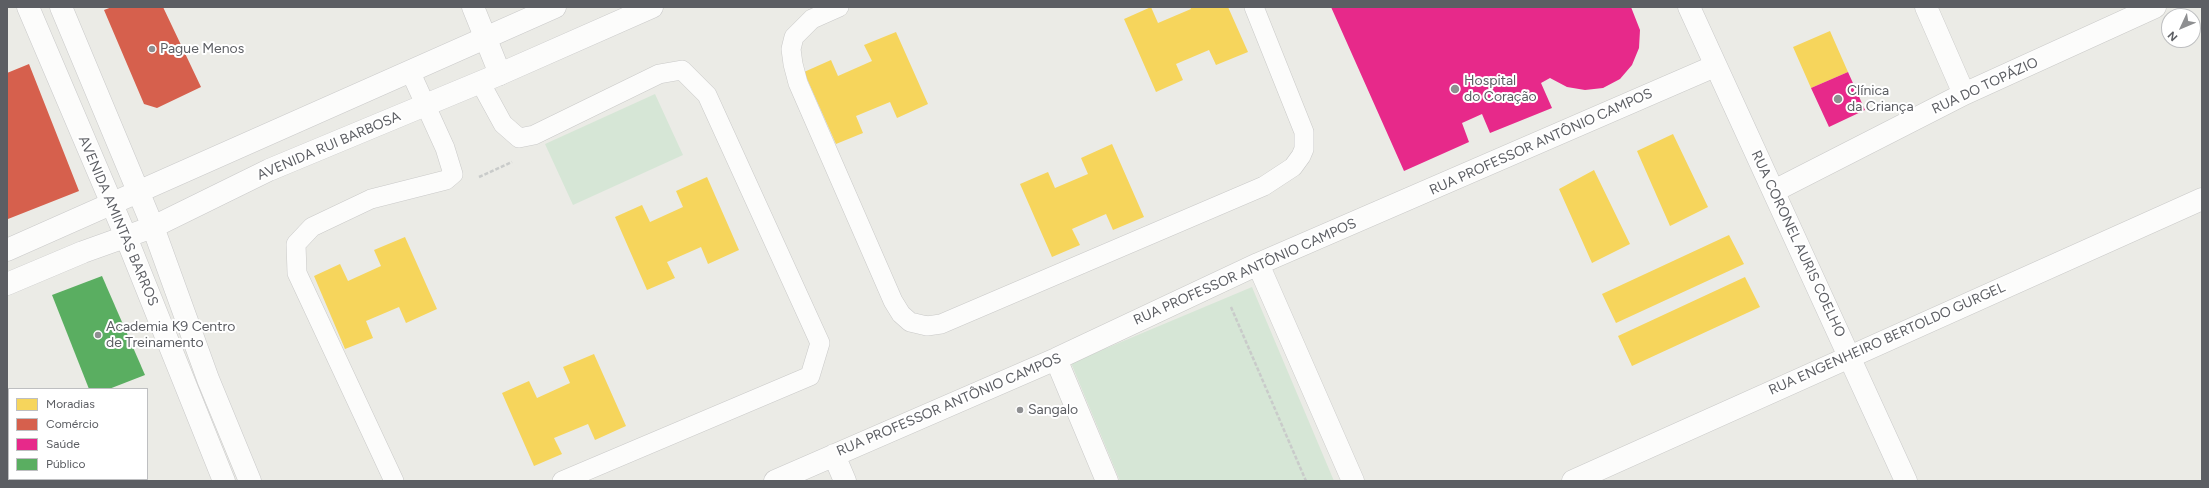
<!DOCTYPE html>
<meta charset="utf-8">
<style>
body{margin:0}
#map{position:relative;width:2209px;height:488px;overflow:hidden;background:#ebebe6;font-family:Figtree,sans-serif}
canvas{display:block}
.frame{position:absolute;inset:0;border:8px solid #5c5e63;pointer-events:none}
.legend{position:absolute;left:8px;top:388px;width:140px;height:92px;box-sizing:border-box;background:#fff;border:1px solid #bebfc1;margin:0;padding:5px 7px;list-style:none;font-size:12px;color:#5c5e63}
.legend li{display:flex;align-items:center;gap:8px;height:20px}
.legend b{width:20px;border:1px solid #bebfc1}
.north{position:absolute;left:2161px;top:8px;width:40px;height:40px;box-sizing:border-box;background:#fff;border:1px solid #bebfc1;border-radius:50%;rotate:226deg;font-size:11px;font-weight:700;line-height:16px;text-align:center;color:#5c5e63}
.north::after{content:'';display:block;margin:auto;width:14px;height:18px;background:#8e8f91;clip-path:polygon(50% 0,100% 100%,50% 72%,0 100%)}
</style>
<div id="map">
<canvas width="2209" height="488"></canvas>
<div class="frame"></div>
<ul class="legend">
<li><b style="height:11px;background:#f6d55c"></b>Moradias</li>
<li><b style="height:11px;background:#d6604d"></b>Comércio</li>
<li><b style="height:11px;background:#e7298a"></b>Saúde</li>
<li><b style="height:11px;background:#5aae61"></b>Público</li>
</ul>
<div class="north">N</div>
</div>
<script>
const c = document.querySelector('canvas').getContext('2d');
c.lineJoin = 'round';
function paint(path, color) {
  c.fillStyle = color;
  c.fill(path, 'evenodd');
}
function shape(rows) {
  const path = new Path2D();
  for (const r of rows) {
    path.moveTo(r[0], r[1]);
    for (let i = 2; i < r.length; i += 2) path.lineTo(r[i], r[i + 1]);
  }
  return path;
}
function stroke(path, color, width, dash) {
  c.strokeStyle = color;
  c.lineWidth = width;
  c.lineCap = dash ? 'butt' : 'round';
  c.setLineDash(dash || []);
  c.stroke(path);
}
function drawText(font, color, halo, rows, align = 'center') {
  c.font = font + ' Figtree,sans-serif';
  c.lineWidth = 4;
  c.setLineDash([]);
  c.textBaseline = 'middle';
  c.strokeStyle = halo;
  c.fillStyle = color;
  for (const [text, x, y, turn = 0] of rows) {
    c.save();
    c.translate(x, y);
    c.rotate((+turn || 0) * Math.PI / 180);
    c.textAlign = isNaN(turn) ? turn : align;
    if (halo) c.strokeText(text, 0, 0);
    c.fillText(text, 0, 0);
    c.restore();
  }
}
paint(shape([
 [655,94,683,155,573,205,545,144],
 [1252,287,1334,481,1120,481,1071,363]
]), '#d6e6d6');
paint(shape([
 [1151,7,1158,23,1191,9,1190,7,1228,7,1248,52,1216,65,1209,50,1176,64,1183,80,1156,92,1124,19],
 [1830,31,1848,72,1811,88,1793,47],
 [896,32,928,104,897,118,890,102,856,116,863,133,836,144,804,72,831,60,838,76,872,61,864,45],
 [1673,134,1708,207,1670,226,1637,151],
 [1112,144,1144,217,1113,230,1106,214,1072,229,1080,245,1052,257,1020,184,1048,172,1055,188,1088,174,1081,158],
 [1594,170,1630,244,1592,263,1559,189],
 [707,177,739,250,708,264,701,247,667,262,675,278,647,290,615,217,642,205,650,222,683,207,676,191],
 [1729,235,1744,264,1616,323,1602,294],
 [405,237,437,309,406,323,399,307,366,321,373,338,345,349,314,276,340,264,348,281,381,266,374,250],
 [1745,277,1760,307,1632,366,1618,336],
 [594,354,626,426,595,440,588,424,554,438,562,454,534,466,502,393,529,381,537,398,570,383,563,367]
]), '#f6d55c');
paint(shape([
 [112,7,163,7,201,87,157,108,144,104,104,10],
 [29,64,79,191,8,219,7,73]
]), '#d6604d');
paint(shape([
 [1331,7,1631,7,1640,30,1639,48,1632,65,1620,79,1603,88,1585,90,1567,87,1550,78,1541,83,1552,108,1490,133,1482,114,1462,123,1469,142,1404,171],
 [1848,72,1865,110,1829,127,1811,88]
]), '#e7298a');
paint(shape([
 [102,276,145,375,109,389,89,389,52,295]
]), '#5aae61');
const lane = shape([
 [839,7,812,19,794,37,791,49,793,64,798,83,893,301,901,314,910,322,927,326,941,324,1264,186,1293,167,1301,156,1304,149,1304,132,1254,7],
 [480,82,503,124,519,138,534,135,659,74,682,70,707,95,820,343,810,376,562,481],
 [394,481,297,273,296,244,312,227,371,199,446,180,453,174,445,148,410,71]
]);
const street = shape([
 [473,7,500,74],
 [1926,7,1964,94],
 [1774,191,1964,94,2155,7],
 [1258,264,1353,481],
 [1056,359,1107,481],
 [834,455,845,481],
 [775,481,1056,359,1258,264,1715,66],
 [1573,481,2202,199]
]);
const secondary = shape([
 [28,7,126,237,224,481],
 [61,7,153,227,208,379,250,481],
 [1689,7,1906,481],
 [7,250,555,7],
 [7,284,83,252,153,227,269,170,500,74,652,7]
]);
stroke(lane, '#c9c9c8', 20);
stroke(street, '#c9c9c8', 23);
stroke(secondary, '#c9c9c9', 23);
stroke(shape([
 [479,177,512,162],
 [1231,307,1306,481]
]), '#c9cbca', 2.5, [4, 2]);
stroke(lane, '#fcfcfb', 19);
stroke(street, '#fcfcfb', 22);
stroke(secondary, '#fcfcfb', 22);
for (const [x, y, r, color] of [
 [152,49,4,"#8e8f91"],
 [1455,89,5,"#8e8f91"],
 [1838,99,5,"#8e8f91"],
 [98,335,4,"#8e8f91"],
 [1020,410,4,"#8e8f91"]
]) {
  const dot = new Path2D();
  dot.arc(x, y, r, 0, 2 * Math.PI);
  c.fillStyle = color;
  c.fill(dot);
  stroke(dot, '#fff', 1.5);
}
drawText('14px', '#5c5e63', '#fff', [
 ["Pague Menos",160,49],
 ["Hospital",1464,81],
 ["do Coração",1464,97],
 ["Clínica",1847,91],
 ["da Criança",1847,107],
 ["Academia K9 Centro",106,327],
 ["de Treinamento",106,343],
 ["Sangalo",1028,410]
], 'left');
drawText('14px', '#5c5e63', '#fff', [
 ["RUA DO TOPÁZIO",1985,86,-25],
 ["RUA PROFESSOR ANTÔNIO CAMPOS",1541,142,-24],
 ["AVENIDA RUI BARBOSA",329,146,-23],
 ["AVENIDA AMINTAS BARROS",118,221,67],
 ["RUA CORONEL AURIS COELHO",1798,244,65],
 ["RUA PROFESSOR ANTÔNIO CAMPOS",1245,272,-24],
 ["RUA ENGENHEIRO BERTOLDO GURGEL",1887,339,-24],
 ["RUA PROFESSOR ANTÔNIO CAMPOS",949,405,-23]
]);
</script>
